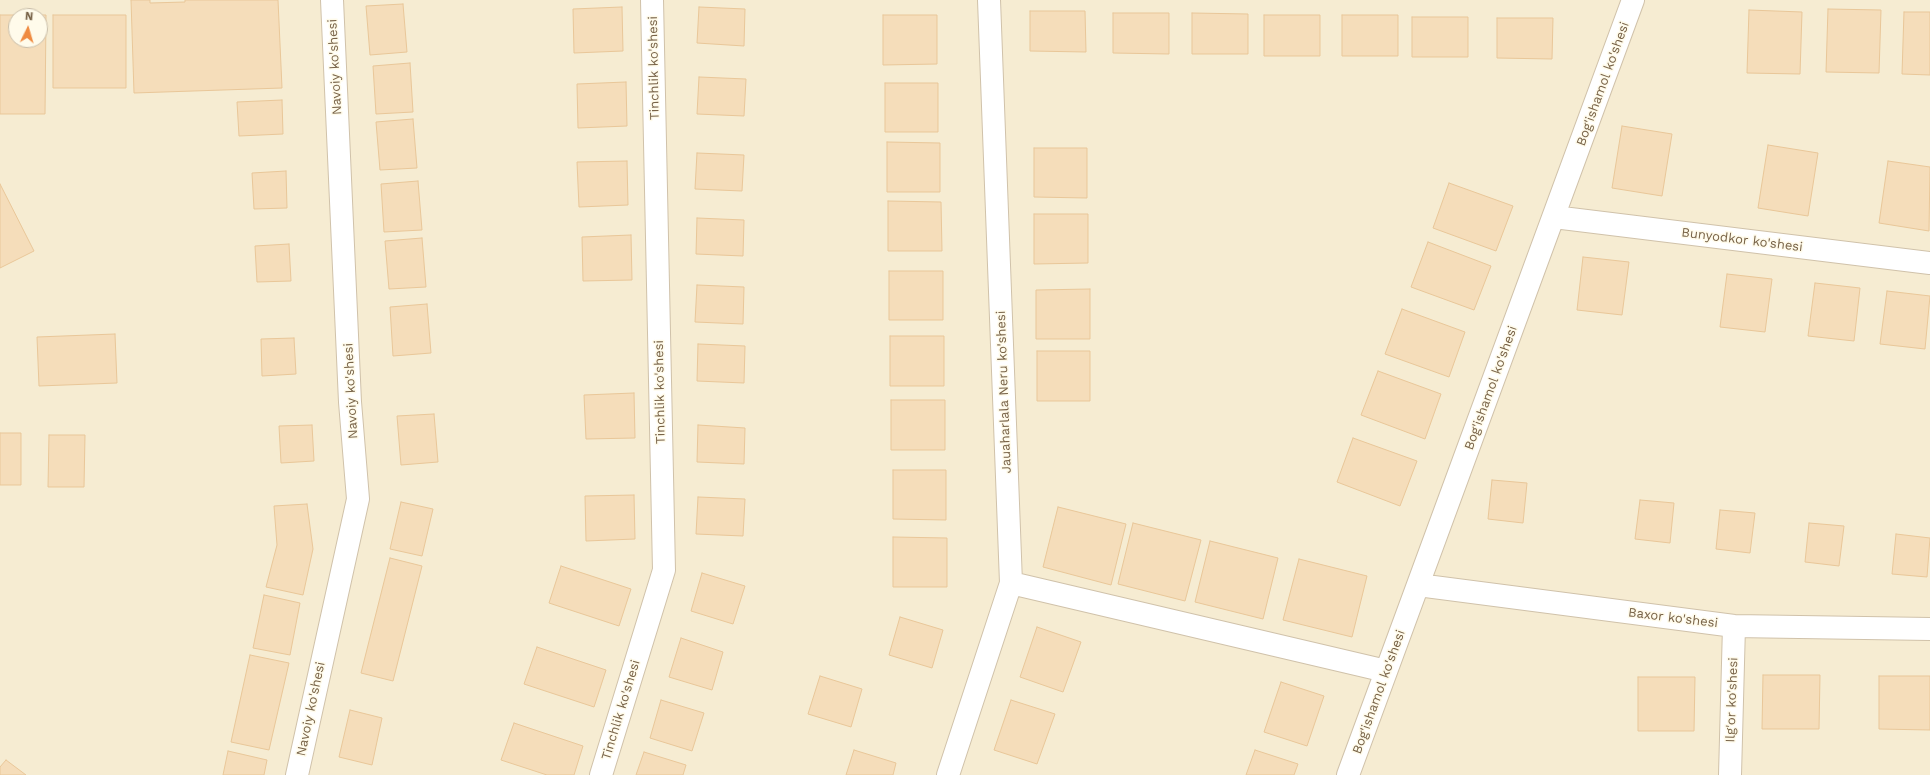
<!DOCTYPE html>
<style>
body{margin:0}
#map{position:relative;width:1930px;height:775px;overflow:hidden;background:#fef9e4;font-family:"Work Sans",sans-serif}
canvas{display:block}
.north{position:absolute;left:8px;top:8px;width:40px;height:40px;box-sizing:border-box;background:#fffbeb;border:1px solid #c9beaa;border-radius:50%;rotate:5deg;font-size:11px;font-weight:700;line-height:16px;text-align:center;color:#786348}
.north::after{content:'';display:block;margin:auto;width:14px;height:18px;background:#ef8b41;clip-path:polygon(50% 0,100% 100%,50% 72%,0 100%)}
</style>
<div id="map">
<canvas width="1930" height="775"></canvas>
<div class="north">N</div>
</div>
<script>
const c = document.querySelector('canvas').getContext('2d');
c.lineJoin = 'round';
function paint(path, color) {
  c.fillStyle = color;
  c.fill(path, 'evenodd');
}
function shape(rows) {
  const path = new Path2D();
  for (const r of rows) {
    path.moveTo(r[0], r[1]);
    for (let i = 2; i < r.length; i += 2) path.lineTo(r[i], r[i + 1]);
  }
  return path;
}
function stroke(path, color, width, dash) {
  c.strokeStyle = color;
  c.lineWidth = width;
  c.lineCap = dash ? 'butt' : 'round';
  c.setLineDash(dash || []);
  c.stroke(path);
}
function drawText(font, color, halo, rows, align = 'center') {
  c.font = font + ' "Work Sans",sans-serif';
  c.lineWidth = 3;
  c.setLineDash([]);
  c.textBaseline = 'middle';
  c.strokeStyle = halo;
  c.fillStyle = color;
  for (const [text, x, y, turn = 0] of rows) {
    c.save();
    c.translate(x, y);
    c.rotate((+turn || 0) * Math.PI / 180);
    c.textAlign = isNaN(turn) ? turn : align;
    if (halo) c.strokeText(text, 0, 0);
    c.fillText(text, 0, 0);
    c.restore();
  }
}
paint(shape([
 [0,0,1930,0,1930,775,0,775],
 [16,16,40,16,40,40,16,40]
]), '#f6ecd2');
const building = shape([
 [131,0,150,0,150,3,185,2,185,0,278,0,282,88,134,93,131,0],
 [403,4,407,52,370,55,366,6,403,4],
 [622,7,623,51,574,53,573,9,622,7],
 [699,7,745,9,744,46,697,43,699,7],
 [1828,9,1881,10,1879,73,1826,72,1828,9],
 [1749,10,1802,12,1800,74,1747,73,1749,10],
 [1030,11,1085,11,1086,52,1030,51,1030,11],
 [1904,12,1930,12,1930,75,1902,74,1904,12],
 [1113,13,1169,13,1169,54,1113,53,1113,13],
 [1192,13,1248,14,1248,54,1192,54,1192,13],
 [0,15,46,15,45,114,0,114,0,15],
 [16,16,40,16,40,40,16,40,16,16],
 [53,15,126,15,126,88,53,88,53,15],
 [883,15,937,15,937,64,883,65,883,15],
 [1264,15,1320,15,1320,56,1264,56,1264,15],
 [1342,15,1398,15,1398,56,1342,56,1342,15],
 [1412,17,1468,17,1468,57,1412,57,1412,17],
 [1497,18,1553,18,1552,59,1497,58,1497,18],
 [410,63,413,112,376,114,373,66,410,63],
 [699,77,746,79,744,116,697,114,699,77],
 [626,82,627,126,578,128,577,84,626,82],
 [885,83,938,83,938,132,885,132,885,83],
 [282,100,283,134,239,136,237,102,282,100],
 [413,119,417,168,380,170,376,122,413,119],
 [1622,126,1672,134,1662,196,1612,188,1622,126],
 [887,142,940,143,940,192,887,192,887,142],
 [1768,145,1818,153,1808,216,1758,208,1768,145],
 [1034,148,1087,148,1087,198,1034,197,1034,148],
 [697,153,744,155,742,191,695,189,697,153],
 [627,161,628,205,579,207,577,162,627,161],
 [1888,161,1930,167,1929,231,1879,223,1888,161],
 [286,171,287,208,254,209,252,173,286,171],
 [418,181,422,230,384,232,381,184,418,181],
 [1449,183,1513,206,1496,251,1433,228,1449,183],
 [0,184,34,251,0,268,0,184],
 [888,201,941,202,942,251,888,251,888,201],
 [1034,214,1088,214,1088,263,1034,264,1034,214],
 [697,218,744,220,743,256,696,254,697,218],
 [631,235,632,280,583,281,582,237,631,235],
 [422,238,426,287,389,289,385,241,422,238],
 [1428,242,1491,266,1474,310,1411,287,1428,242],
 [289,244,291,281,257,282,255,246,289,244],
 [1583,257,1629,262,1622,315,1577,310,1583,257],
 [889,271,943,271,943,320,889,320,889,271],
 [1727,274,1772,279,1765,332,1720,327,1727,274],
 [1815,283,1860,288,1854,341,1808,336,1815,283],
 [697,285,744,287,743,324,695,322,697,285],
 [1090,289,1090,339,1036,339,1036,290,1090,289],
 [1887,291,1930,296,1925,349,1880,344,1887,291],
 [427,304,431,353,393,356,390,307,427,304],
 [1402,309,1465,332,1449,377,1385,354,1402,309],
 [115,334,117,383,39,386,37,337,115,334],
 [890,336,944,336,944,386,890,386,890,336],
 [294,338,296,374,262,376,261,339,294,338],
 [698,344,745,346,744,383,697,381,698,344],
 [1037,351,1090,351,1090,401,1037,401,1037,351],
 [1378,371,1441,394,1425,439,1361,415,1378,371],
 [634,393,635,438,586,439,584,395,634,393],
 [891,400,945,400,945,450,891,450,891,400],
 [434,414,438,462,401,465,397,416,434,414],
 [312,425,314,461,281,463,279,426,312,425],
 [698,425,745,428,744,464,697,462,698,425],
 [0,433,21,433,21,485,0,485,0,433],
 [49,435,85,435,84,487,48,487,49,435],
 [1353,438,1417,461,1400,506,1337,482,1353,438],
 [893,470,946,470,946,520,893,519,893,470],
 [1492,480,1527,483,1523,523,1488,519,1492,480],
 [634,495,635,539,586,541,585,496,634,495],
 [698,497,745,499,743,536,696,534,698,497],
 [1640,500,1674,503,1670,543,1635,539,1640,500],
 [401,502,433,509,422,556,390,549,401,502],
 [307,504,313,549,303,595,266,587,277,545,274,506,307,504],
 [1058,507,1126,524,1111,585,1043,567,1058,507],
 [1720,510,1755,513,1750,553,1716,549,1720,510],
 [1133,523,1201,540,1185,601,1118,584,1133,523],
 [1809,523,1844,526,1839,566,1805,562,1809,523],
 [1896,534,1930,538,1927,577,1892,574,1896,534],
 [893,537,947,538,947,587,893,587,893,537],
 [1210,541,1278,558,1263,619,1195,602,1210,541],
 [390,558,422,566,393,681,361,673,390,558],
 [1299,559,1367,576,1352,637,1283,620,1299,559],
 [561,566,631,589,619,626,549,603,561,566],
 [702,573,745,586,733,624,691,611,702,573],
 [264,595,300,603,290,655,253,648,264,595],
 [900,617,943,630,932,668,889,655,900,617],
 [1037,627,1081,642,1063,692,1020,677,1037,627],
 [681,638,723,652,712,690,669,677,681,638],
 [537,647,606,670,594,707,524,684,537,647],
 [250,655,289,663,269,750,231,742,250,655],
 [1763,675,1820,675,1819,729,1762,729,1763,675],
 [820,676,862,689,851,727,808,714,820,676],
 [1879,676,1930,676,1930,730,1879,729,1879,676],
 [1638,677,1695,677,1694,731,1638,731,1638,677],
 [1281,682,1324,696,1307,746,1264,732,1281,682],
 [661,700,704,713,692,751,650,738,661,700],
 [1011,700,1055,714,1037,764,994,750,1011,700],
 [350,710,382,718,372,765,339,757,350,710],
 [514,723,583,746,574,775,547,775,501,760,514,723],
 [854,750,896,763,893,775,846,775,854,750],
 [1255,750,1298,764,1294,775,1246,775,1255,750],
 [228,751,267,760,264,775,223,775,228,751],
 [644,752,686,765,683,775,636,775,644,752],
 [6,760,26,775,0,775,0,767,6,760]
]);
paint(building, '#f5ddba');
stroke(building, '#e9c799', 1);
const minor = shape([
 [1554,217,1930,263],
 [1011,583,1386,671],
 [1418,585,1734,626,1930,629],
 [297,775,358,499,350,402,332,0],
 [601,775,664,570,652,0],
 [948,775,1011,583,989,0],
 [1348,775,1633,0],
 [1730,775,1734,626]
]);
stroke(minor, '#d0c2aa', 24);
stroke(minor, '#fff', 22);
drawText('13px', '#786348', '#fffbeb', [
 ["Navoiy ko'shesi",335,67,-93],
 ["Tinchlik ko'shesi",654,68,-91],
 ["Bog'ishamol ko'shesi",1603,84,-70],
 ["Bunyodkor ko'shesi",1742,240,7],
 ["Bog'ishamol ko'shesi",1491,388,-70],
 ["Navoiy ko'shesi",351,391,-93],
 ["Tinchlik ko'shesi",660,392,-91],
 ["Jauaharlala Neru ko'shesi",1004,392,-92],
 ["Baxor ko'shesi",1673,618,7],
 ["Bog'ishamol ko'shesi",1379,692,-70],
 ["Ilg'or ko'shesi",1732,700,-88],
 ["Navoiy ko'shesi",311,709,-78],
 ["Tinchlik ko'shesi",621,710,-73]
]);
</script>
